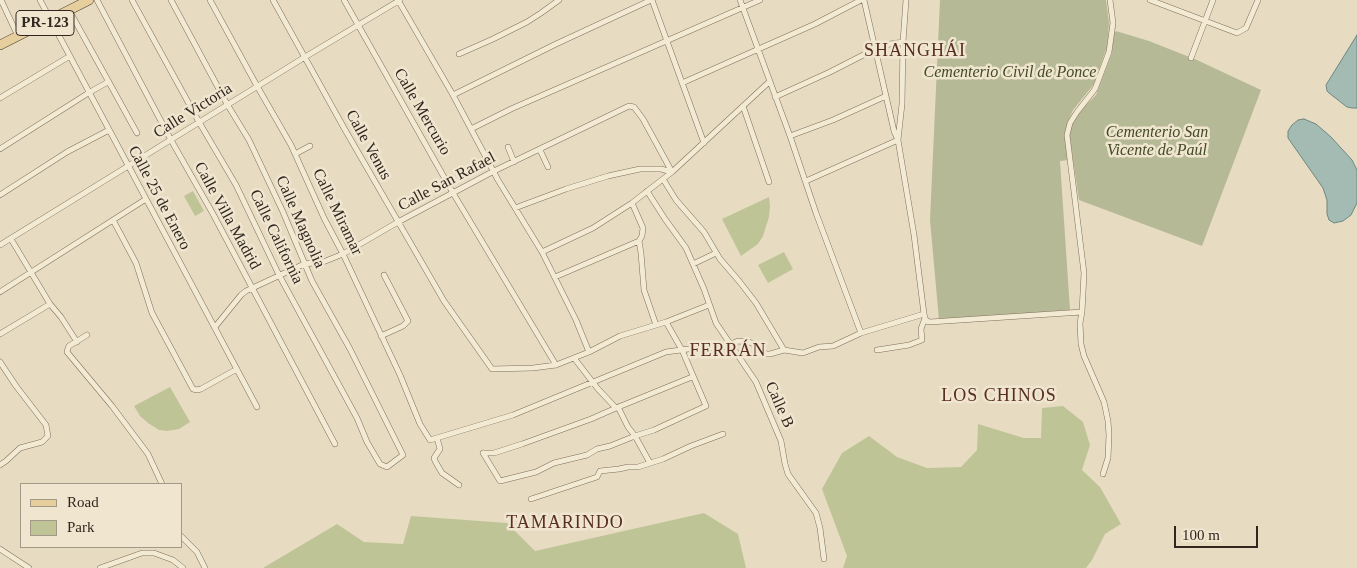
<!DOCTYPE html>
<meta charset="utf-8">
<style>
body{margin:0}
#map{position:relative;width:1357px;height:568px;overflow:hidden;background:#e7dcc2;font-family:"Times New Roman",serif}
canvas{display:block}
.legend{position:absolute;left:20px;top:483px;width:162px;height:65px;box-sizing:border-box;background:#f0e6d0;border:1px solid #a39989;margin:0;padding:6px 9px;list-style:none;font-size:15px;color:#30261e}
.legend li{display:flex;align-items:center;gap:10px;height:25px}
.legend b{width:25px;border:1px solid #a39989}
.scale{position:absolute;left:1174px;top:526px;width:84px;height:22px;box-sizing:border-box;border:2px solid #30261e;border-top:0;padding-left:6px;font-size:15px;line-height:18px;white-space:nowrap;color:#30261e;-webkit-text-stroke:4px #f0e6d0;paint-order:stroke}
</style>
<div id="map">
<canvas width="1357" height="568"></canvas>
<ul class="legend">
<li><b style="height:6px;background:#e7cf9d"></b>Road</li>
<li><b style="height:14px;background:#bfc497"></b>Park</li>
</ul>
<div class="scale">100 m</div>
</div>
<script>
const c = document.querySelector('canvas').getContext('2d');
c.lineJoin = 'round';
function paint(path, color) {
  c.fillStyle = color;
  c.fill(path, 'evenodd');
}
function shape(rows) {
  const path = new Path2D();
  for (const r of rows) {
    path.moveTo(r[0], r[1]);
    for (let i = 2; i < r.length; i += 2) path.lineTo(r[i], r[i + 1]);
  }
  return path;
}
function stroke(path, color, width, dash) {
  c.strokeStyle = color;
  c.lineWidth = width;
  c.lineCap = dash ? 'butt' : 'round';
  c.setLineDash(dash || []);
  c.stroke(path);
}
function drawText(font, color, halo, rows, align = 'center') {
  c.font = font + ' "Times New Roman",serif';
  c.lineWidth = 5;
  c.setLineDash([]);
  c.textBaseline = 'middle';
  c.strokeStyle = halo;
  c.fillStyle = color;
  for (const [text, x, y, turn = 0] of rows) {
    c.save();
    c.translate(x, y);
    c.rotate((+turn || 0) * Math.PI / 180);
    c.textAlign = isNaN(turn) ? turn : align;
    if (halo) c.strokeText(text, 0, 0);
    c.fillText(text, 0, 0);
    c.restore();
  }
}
paint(shape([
 [193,191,204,211,195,216,184,196],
 [769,197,770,206,769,217,763,236,758,244,741,256,722,219],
 [784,252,793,269,768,283,758,265],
 [170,387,190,422,179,429,167,431,159,430,148,423,140,416,134,406],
 [1063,406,1083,422,1090,445,1082,470,1100,487,1121,524,1105,534,1092,560,1086,568,843,568,847,556,822,489,842,453,869,436,897,457,927,468,961,467,977,450,978,424,1024,438,1041,438,1042,408],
 [704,513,738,534,746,568,263,568,337,524,364,542,403,544,411,516,507,523,535,551]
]), '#bfc497');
paint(shape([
 [940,0,1106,0,1109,23,1107,47,1094,84,1073,110,1068,122,1065,133,1069,160,1060,161,1070,310,939,320,930,220],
 [1116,31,1149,41,1197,60,1261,90,1202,246,1079,200,1069,132,1078,113,1096,95,1112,53,1114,34]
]), '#b5b996');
const water = shape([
 [1357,35,1357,108,1352,108,1347,107,1329,93,1327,91,1326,85,1357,35],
 [1304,119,1316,124,1331,137,1352,160,1357,170,1357,203,1351,215,1343,221,1334,223,1329,220,1327,214,1327,200,1323,188,1288,138,1288,131,1292,125,1298,120,1304,119]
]);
paint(water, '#a3bbb3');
stroke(water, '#6c8780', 1);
const minor = shape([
 [1,0,18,36],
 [40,0,257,407],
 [97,0,171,140,213,214,335,444],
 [132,0,199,122,236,185,279,275,357,418,367,442,380,464,387,467,403,455,350,349,312,281,283,212,249,140,227,104,171,0],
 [210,0,257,86,291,145,324,218,343,254,400,375,420,424,430,440,513,415,666,352,703,347,719,349,738,341,749,342,754,344,766,354,770,354,784,350,803,353,819,347,833,346,861,333,924,314],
 [273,0,344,128,444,301,492,369,533,368,556,365,589,352,620,336,666,322,709,305],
 [344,0,453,193,556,365],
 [398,0,453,95,498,180,542,252,576,320,589,352],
 [652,0,704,143],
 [740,0,790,136,816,213,861,333],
 [864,0,886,96,894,131,898,140,914,235,924,314,926,321,930,322,1082,312],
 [1150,0,1237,33,1246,28,1258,0],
 [69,10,137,133],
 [459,54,493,39,527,22,541,13,559,0],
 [1191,58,1213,0],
 [682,83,815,24,861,0],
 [453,95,556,44,651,0],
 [775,97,830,72,875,49,890,44,903,42],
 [0,98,70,56],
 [743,106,769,182],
 [471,129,511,109,760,0],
 [790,136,833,120,886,96],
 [508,147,514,162],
 [0,149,90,92,108,82],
 [540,150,548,167],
 [295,154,310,146],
 [663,179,676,200,704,232,720,259,739,281,756,303,784,350],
 [806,181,898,140,902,104,903,42,906,0],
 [647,191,665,219,686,248,704,289,716,323,756,382,781,441,785,464,788,474,816,513,820,528,824,559],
 [0,195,67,152,109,130],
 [632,203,643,228,642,236,639,241,641,253,644,290,656,325],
 [515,208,566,189,608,176,640,169,661,169,672,172],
 [113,220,136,263,152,313,193,389,197,390,201,389,237,369],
 [11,239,50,304,61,317,77,342],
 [0,245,305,57,400,0],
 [542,252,593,228,632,203,672,172,769,82],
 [693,264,716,253],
 [555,277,639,241],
 [0,292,146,199],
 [215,327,241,295,246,291,304,264,323,262,343,254,398,222,494,171,629,106,634,107,643,119,672,172],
 [0,334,50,304],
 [87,335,69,346,68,348,67,352,112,406,148,454,162,484],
 [381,336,403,326,408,321,384,275],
 [877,350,909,345,922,340,921,329,925,318],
 [574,358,598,389,616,408],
 [0,362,16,386,46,425,48,436,42,442,20,448,6,461,0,465],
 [618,407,628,427,635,436,650,463],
 [437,438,440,449,434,458,435,461,442,473,459,485],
 [483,453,500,481,536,472,554,463,587,455,597,449,610,446,635,436,654,430,706,406,682,350,666,322],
 [483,453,494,453,522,444,591,419,616,408,692,377],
 [1103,474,1108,458,1109,435,1108,421,1104,402,1084,356,1081,344,1080,323,1082,312,1084,273,1067,135,1070,123,1077,112,1095,89,1109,52,1113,23,1110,0],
 [531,499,597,477,600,471,619,469,628,467,638,467,663,459,691,446,723,434],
 [181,536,197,552,205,568],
 [0,549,29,568],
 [100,568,142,553,154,553,173,560,183,568]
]);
const primary = shape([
 [0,45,89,0]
]);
stroke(minor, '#7f6e5b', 6);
stroke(primary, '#4d3d2f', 10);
stroke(minor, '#f3ead3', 5);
stroke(primary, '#e7cf9d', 9);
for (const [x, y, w] of [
 [45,23,58]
]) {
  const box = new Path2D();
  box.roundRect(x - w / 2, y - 12.5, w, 25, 4);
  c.fillStyle = '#f0e6d0';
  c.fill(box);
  stroke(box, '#30261e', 1);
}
drawText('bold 15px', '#30261e', null, [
 ["PR-123",45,23]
]);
drawText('italic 16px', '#424a27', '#f0e6d0', [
 ["Cementerio Civil de Ponce",1010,73],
 ["Cementerio San",1157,133],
 ["Vicente de Paúl",1157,151]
]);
drawText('16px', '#30261e', '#f0e6d0', [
 ["Calle Victoria",193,111,-32],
 ["Calle Mercurio",422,112,60],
 ["Calle Venus",368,145,61],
 ["Calle San Rafael",447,182,-28],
 ["Calle 25 de Enero",159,198,62],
 ["Calle Miramar",337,212,64],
 ["Calle Villa Madrid",227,216,61],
 ["Calle Magnolia",300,222,66],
 ["Calle California",276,237,64],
 ["Calle B",779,405,66]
]);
c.letterSpacing = '1px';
drawText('18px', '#582d22', '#f0e6d0', [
 ["SHANGHÁI",915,51],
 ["FERRÁN",728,351],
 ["LOS CHINOS",999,396],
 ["TAMARINDO",565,523]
]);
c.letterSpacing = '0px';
</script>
